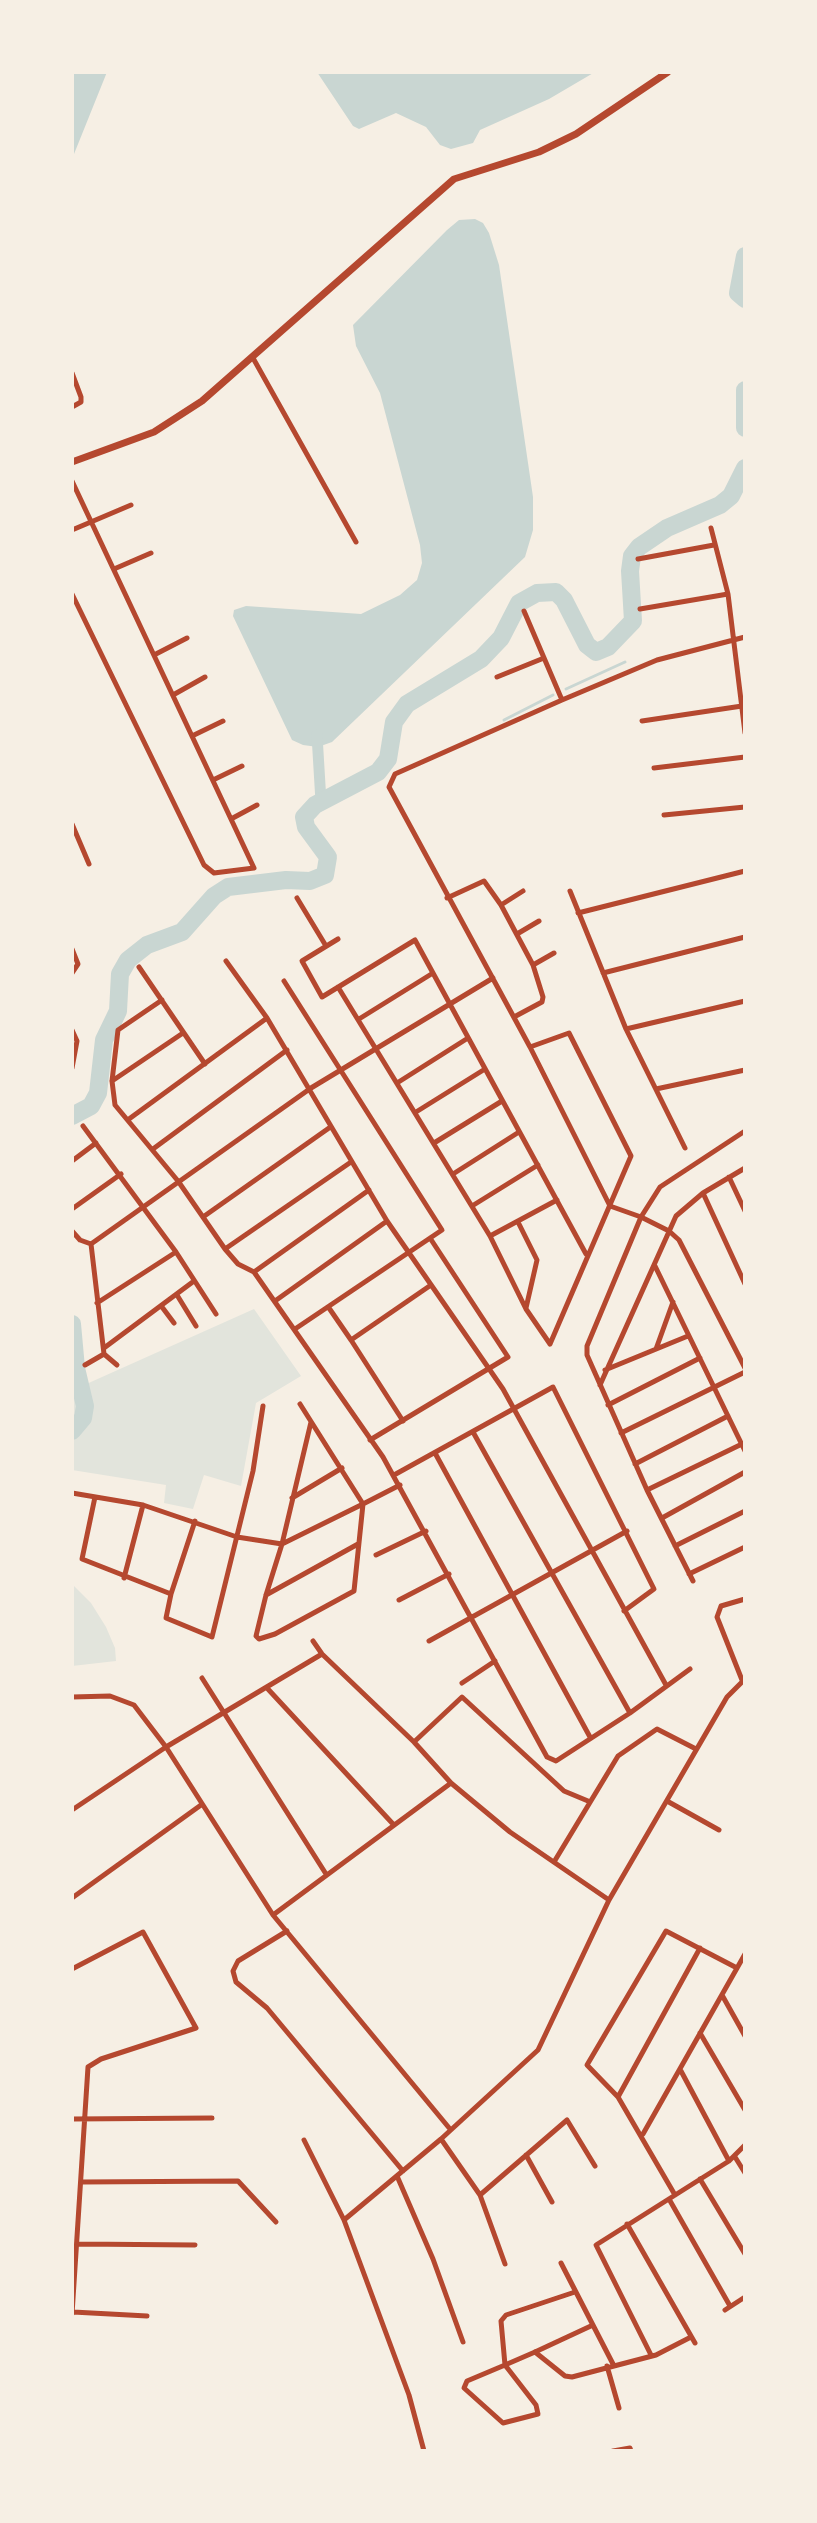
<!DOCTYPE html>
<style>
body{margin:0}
#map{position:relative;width:817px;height:2523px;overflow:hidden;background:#f6efe4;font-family:Arial,sans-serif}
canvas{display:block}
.frame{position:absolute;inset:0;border:74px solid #f6efe4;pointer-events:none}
</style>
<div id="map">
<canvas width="817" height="2523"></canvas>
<div class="frame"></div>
</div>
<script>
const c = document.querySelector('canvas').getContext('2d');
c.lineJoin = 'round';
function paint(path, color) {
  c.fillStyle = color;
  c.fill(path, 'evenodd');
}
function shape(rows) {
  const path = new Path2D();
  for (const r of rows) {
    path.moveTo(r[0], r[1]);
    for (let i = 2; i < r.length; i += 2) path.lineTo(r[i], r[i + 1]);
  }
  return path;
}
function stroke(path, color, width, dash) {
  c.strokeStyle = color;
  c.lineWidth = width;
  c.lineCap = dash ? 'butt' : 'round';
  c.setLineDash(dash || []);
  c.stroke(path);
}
paint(shape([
 [254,1309,301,1376,256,1403,241,1486,204,1475,193,1509,164,1503,166,1485,72,1470,73,1390],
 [72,1584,91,1603,106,1627,115,1648,116,1661,72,1666]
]), '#e2e4dc');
paint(shape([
 [72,72,107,72,72,159],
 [317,72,595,72,549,99,480,130,473,143,451,149,440,145,426,127,396,113,359,129,353,126],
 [475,219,483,223,489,233,499,265,533,497,533,530,525,557,332,742,318,747,303,745,292,740,233,616,234,610,246,606,361,614,400,595,417,580,422,563,420,545,380,393,356,346,353,325,447,230,459,220]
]), '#c9d6d2');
stroke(shape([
 [566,689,625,662],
 [504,720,553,695]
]), '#c9d6d2', 3);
stroke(shape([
 [317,735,321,802]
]), '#c9d6d2', 11);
stroke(shape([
 [745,256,738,293,745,299],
 [745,390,745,428],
 [72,1116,91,1106,98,1093,104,1040,118,1011,120,974,128,960,147,945,182,932,214,896,228,887,286,880,310,881,325,875,328,857,306,827,304,817,315,805,378,772,388,759,394,722,407,704,481,659,501,638,519,603,537,593,556,592,564,600,587,645,596,652,608,647,633,621,630,571,632,556,639,547,667,528,720,505,731,496,745,468],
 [72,1324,76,1368,85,1406,83,1418,72,1431]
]), '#c9d6d2', 18);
stroke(shape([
 [253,358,356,542],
 [72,373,81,397,81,402,72,407],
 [72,481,254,868,214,873,204,865,72,594],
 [711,528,728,594,745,733],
 [72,530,131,505],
 [638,559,714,545],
 [114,569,151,553],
 [640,609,728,594],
 [524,611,562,700],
 [745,637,657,660,562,700,395,774,389,787,530,1047,610,1206,641,1217,660,1187,745,1131],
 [154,655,187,638],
 [497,677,544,658],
 [173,695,205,677],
 [642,721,742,706],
 [192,736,223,721],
 [654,768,745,757],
 [213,780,242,766],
 [664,815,745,807],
 [231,819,257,805],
 [72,824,89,864],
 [570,891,626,1029,685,1148],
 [297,898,326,946],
 [447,898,484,881,501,905,533,965,543,997,542,1002,514,1017],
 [501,905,523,891],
 [578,913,745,871],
 [517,934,539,921],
 [338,939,302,961,322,997,415,940,586,1254],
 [72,949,78,964,72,973],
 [226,961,267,1018,387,1221,503,1389,666,1685],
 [533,965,554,953],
 [139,967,205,1064],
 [603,973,745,937],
 [284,981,442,1230,295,1329],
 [338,987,490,1236,526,1309,550,1344],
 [162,1000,118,1030,112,1081,115,1105,178,1181,225,1249,238,1264,254,1272,383,1457,547,1757,556,1761,630,1713,473,1432],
 [359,1019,433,973],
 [626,1029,745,1001],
 [72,1030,77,1041,72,1068],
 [530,1047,569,1033,631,1156,550,1344],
 [112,1081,183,1033],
 [397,1083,468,1038],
 [656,1089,745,1070],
 [416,1112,485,1069],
 [129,1119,267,1018],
 [83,1126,176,1252,216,1314],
 [434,1143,502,1101],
 [153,1149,287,1050],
 [72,1161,96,1143],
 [453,1174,519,1132],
 [729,1177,745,1211],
 [703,1193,745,1284],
 [472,1206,538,1165],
 [72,1209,121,1174],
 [203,1217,329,1128],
 [519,1224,537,1260,526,1308],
 [72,1231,80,1240,91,1244,104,1354,117,1365],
 [490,1236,557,1200],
 [91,1244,311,1088,493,978],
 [225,1249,351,1162],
 [655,1266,745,1451],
 [254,1272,369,1190],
 [177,1295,196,1326],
 [275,1301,387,1221],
 [97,1303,176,1252],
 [162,1307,174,1323],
 [329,1308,351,1340],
 [104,1348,194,1281],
 [656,1349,673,1302],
 [85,1365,104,1354],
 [605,1370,688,1336],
 [600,1385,676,1216,703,1193,745,1168],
 [300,1404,363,1504,354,1591,275,1634,259,1639,256,1636,266,1595,282,1544,363,1504,400,1485],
 [608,1405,700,1358],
 [403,1421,351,1340,431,1285],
 [621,1433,745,1372],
 [370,1440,508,1357,430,1238],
 [435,1453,590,1737],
 [635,1464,728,1416],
 [394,1475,553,1387,654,1589,624,1611],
 [647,1490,742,1444],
 [72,1493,143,1505,237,1537,282,1544,311,1422],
 [95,1497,82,1559,171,1594,195,1521],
 [292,1498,342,1468],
 [662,1518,745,1472],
 [675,1546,745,1511],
 [376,1555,426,1531],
 [689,1574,745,1547],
 [124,1578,143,1505],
 [693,1581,647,1490,587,1355,587,1346,641,1217,669,1231,679,1240,745,1368],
 [171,1594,166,1618,212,1637,253,1471,263,1406],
 [266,1595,358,1544],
 [399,1600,449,1574],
 [313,1641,322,1654,414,1742,451,1783,510,1832,609,1900],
 [429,1641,627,1531],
 [202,1678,326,1874],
 [742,1680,717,1617,721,1606,745,1599],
 [462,1683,495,1661],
 [267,1688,393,1824],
 [72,1697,110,1696,134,1705,166,1747,273,1915,450,2129],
 [630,1713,690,1669],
 [414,1742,462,1697,564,1791,588,1801],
 [667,1801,719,1830],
 [72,1810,166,1747,322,1654],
 [554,1862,618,1756,657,1729,696,1749],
 [72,1898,201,1805],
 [273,1915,451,1783],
 [287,1931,238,1961,233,1971,236,1982,267,2008,403,2171],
 [72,1969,143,1932,196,2028,101,2059,88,2067,72,2314],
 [722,1995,745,2036],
 [700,2033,745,2110],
 [681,2071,729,2161],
 [618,2097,700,1948],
 [72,2119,212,2118],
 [643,2134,745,1954],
 [441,2139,480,2195,505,2264],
 [304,2140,344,2220,409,2395,424,2451],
 [526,2155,552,2202],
 [735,2157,745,2173],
 [397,2176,433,2259,463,2342],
 [700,2179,745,2254],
 [82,2182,238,2181,276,2222],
 [480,2195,567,2120,595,2166],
 [675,2195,618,2097,587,2065,666,1931,737,1968],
 [669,2199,730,2306],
 [344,2220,441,2139,538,2050,609,1900,727,1697,745,1679],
 [627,2224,695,2343],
 [78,2244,195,2245],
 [561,2263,613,2364],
 [575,2292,506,2315,501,2321,505,2365,536,2405,538,2414,503,2423,464,2388,467,2381,505,2365,535,2352,593,2325],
 [725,2310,745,2297],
 [73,2312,147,2316],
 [535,2352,565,2376,572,2377,656,2355,691,2337],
 [651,2355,596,2245,729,2161,745,2145],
 [607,2366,619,2408],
 [613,2451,630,2448,631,2451]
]), '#b5482f', 5);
stroke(shape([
 [72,462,154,432,202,401,454,179,539,152,576,134,668,72]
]), '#b5482f', 7);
</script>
